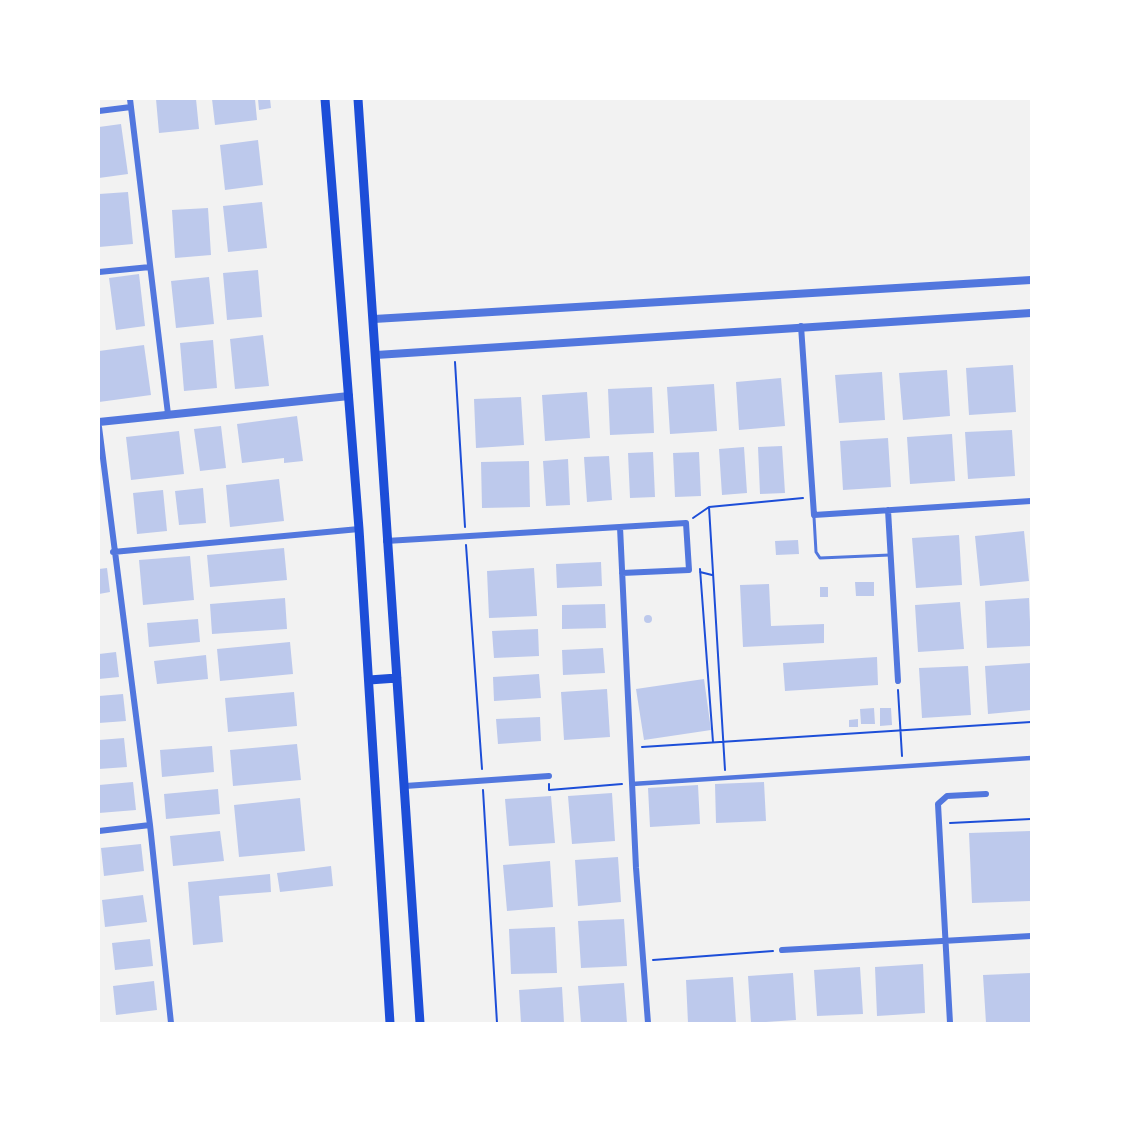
<!DOCTYPE html>
<style>
body{margin:0}
#map{position:relative;width:1130px;height:1122px;overflow:hidden;background:#f2f2f2;font-family:"PT Sans",sans-serif}
canvas{display:block}
.frame{position:absolute;inset:0;border:100px solid #fff;pointer-events:none}
</style>
<div id="map">
<canvas width="1130" height="1122"></canvas>
<div class="frame"></div>
</div>
<script>
const c = document.querySelector('canvas').getContext('2d');
c.lineJoin = 'round';
function paint(path, color) {
  c.fillStyle = color;
  c.fill(path, 'evenodd');
}
function shape(rows) {
  const path = new Path2D();
  for (const r of rows) {
    if (r.length === 3) {
      path.moveTo(r[0] + r[2], r[1]);
      path.arc(r[0], r[1], r[2], 0, 2 * Math.PI);
      continue;
    }
    path.moveTo(r[0], r[1]);
    for (let i = 2; i < r.length; i += 2) path.lineTo(r[i], r[i + 1]);
  }
  return path;
}
function stroke(path, color, width, dash) {
  c.strokeStyle = color;
  c.lineWidth = width;
  c.lineCap = dash ? 'butt' : 'round';
  c.setLineDash(dash || []);
  c.stroke(path);
}
paint(shape([
 [156,99,196,99,199,129,159,133],
 [212,99,255,99,257,120,215,125],
 [258,99,270,99,271,108,259,110],
 [121,124,128,174,99,178,99,127],
 [258,140,263,185,225,190,220,145],
 [128,192,133,244,99,247,99,194],
 [262,202,267,248,228,252,223,206],
 [208,208,211,255,175,258,172,210],
 [258,270,262,317,227,320,223,273],
 [139,274,145,326,116,330,109,278],
 [209,277,214,324,176,328,171,281],
 [263,335,269,386,235,389,230,339],
 [213,340,217,388,184,391,180,343],
 [144,345,151,395,99,402,99,351],
 [1013,365,1016,412,969,415,966,368],
 [947,370,950,416,903,420,899,373],
 [882,372,885,420,839,423,835,375],
 [781,378,785,426,739,430,736,382],
 [714,384,717,431,670,434,667,387],
 [652,387,654,433,610,435,608,389],
 [587,392,590,438,545,441,542,395],
 [521,397,524,445,476,448,474,399],
 [297,416,303,461,284,463,284,458,242,463,237,424],
 [221,426,226,468,200,471,194,429],
 [1012,430,1015,476,968,479,965,432],
 [179,431,184,474,131,480,126,437],
 [952,434,955,481,910,484,907,437],
 [888,438,891,487,843,490,840,441],
 [782,446,785,493,760,494,758,447],
 [744,447,747,493,722,495,719,449],
 [653,452,655,497,630,498,628,453],
 [699,452,701,496,675,497,673,453],
 [609,456,612,500,587,502,584,457],
 [568,459,570,505,546,506,543,461],
 [529,461,530,507,482,508,481,462],
 [279,479,284,521,230,527,226,485],
 [203,488,206,523,179,525,175,491],
 [163,490,167,531,137,534,133,493],
 [1024,531,1029,581,980,586,975,536],
 [959,535,962,585,916,588,912,538],
 [798,540,799,554,776,555,775,541],
 [284,548,287,580,210,587,207,555],
 [190,556,194,600,143,605,139,560],
 [601,562,602,586,557,588,556,564],
 [107,568,110,592,99,594,99,569],
 [534,568,537,616,489,618,487,571],
 [855,582,874,582,874,596,856,596],
 [769,584,771,626,824,624,824,643,743,647,740,585],
 [820,587,828,587,828,597,820,597],
 [285,598,287,629,212,634,210,604],
 [1029,598,1031,646,987,648,985,601],
 [960,602,964,649,918,652,915,605],
 [605,604,606,628,562,629,562,605],
 [648,619,4],
 [198,619,200,642,149,647,147,623],
 [538,629,539,656,494,658,492,631],
 [290,642,293,674,220,681,217,649],
 [603,648,605,673,563,675,562,650],
 [116,652,119,677,99,679,99,654],
 [206,655,208,679,157,684,154,661],
 [877,657,878,685,785,691,783,663],
 [1031,663,1031,710,988,714,985,666],
 [968,666,971,715,922,718,919,668],
 [539,674,541,698,494,701,493,677],
 [704,679,711,730,644,740,636,689],
 [607,689,610,737,564,740,561,692],
 [294,692,297,726,228,732,225,698],
 [123,694,126,721,99,723,99,696],
 [874,708,875,724,861,724,860,709],
 [880,708,891,708,892,725,880,726],
 [540,717,541,741,498,744,496,719],
 [858,719,858,727,849,727,849,720],
 [124,738,127,767,99,769,99,740],
 [297,744,301,780,233,786,230,750],
 [212,746,214,772,162,777,160,750],
 [133,782,136,810,99,813,99,785],
 [764,782,766,821,716,823,715,784],
 [698,785,700,824,650,827,648,788],
 [218,789,220,814,166,819,164,794],
 [612,793,615,841,572,844,568,796],
 [551,796,555,843,509,846,505,799],
 [300,798,305,851,239,857,234,805],
 [220,831,224,861,173,866,170,836],
 [1031,831,1031,901,972,903,969,833],
 [141,844,144,871,104,876,101,848],
 [618,857,621,902,578,906,575,860],
 [550,861,553,907,507,911,503,865],
 [331,866,333,886,280,892,277,873],
 [270,874,271,892,219,896,223,942,193,945,188,882],
 [143,895,147,922,105,927,102,900],
 [624,919,627,966,581,968,578,921],
 [555,927,557,973,511,974,509,929],
 [150,939,153,966,115,970,112,943],
 [923,964,925,1013,877,1016,875,967],
 [860,967,863,1014,817,1016,814,970],
 [793,973,796,1020,751,1023,748,976],
 [1031,973,1031,1023,986,1023,983,975],
 [733,977,736,1023,688,1023,686,980],
 [154,981,157,1010,116,1015,113,986],
 [624,983,627,1023,581,1023,578,986],
 [562,987,564,1023,521,1023,519,990]
]), '#bdc9ec');
stroke(shape([
 [455,362,465,527],
 [709,507,725,770],
 [693,518,709,507,803,498],
 [466,545,482,769],
 [700,569,713,742],
 [700,572,712,575],
 [898,690,902,756],
 [642,747,1031,722],
 [549,784,549,790,622,784],
 [483,790,497,1023],
 [950,823,1031,819],
 [653,960,773,951]
]), '#1d4ed8', 2);
stroke(shape([
 [814,517,816,552,820,558,890,555]
]), '#5277de', 3);
stroke(shape([
 [632,784,1031,758]
]), '#5277de', 4.5);
stroke(shape([
 [130,99,168,414],
 [99,111,131,107],
 [99,272,150,267],
 [801,326,814,515,1031,501],
 [99,427,150,825,171,1023],
 [888,510,898,681],
 [620,527,636,868,648,1023],
 [386,541,686,523,689,570,622,573],
 [113,552,359,529],
 [405,786,549,776],
 [99,831,150,825],
 [782,950,1031,936],
 [950,1023,938,804,947,796,986,794]
]), '#5277de', 6);
stroke(shape([
 [374,319,1031,280],
 [376,355,1031,313],
 [99,422,349,396]
]), '#5277de', 8);
stroke(shape([
 [325,99,359,529,390,1023],
 [358,99,420,1023],
 [369,680,397,678]
]), '#1d4ed8', 9);
</script>
